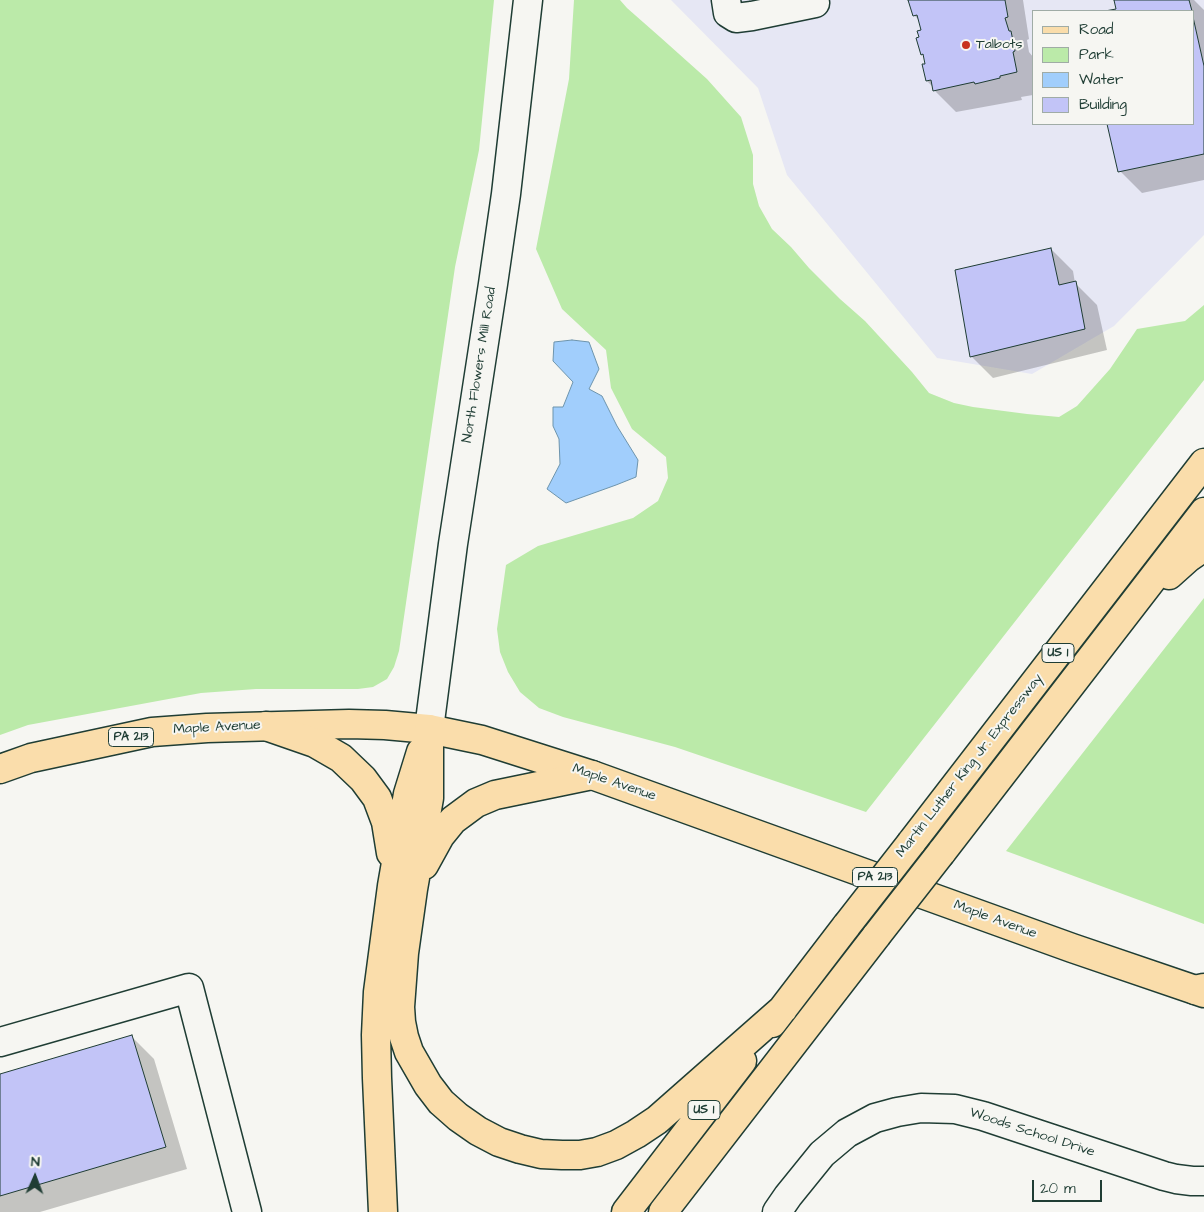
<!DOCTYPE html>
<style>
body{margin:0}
#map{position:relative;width:1204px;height:1212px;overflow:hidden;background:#f6f6f2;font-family:"Architects Daughter",sans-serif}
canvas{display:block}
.legend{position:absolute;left:1032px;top:10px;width:162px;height:115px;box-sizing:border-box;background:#f6f6f2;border:1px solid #a0aca6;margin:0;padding:6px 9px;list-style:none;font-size:15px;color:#1f3d34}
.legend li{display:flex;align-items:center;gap:10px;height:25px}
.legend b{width:25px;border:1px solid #a0aca6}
.north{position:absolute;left:10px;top:1152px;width:50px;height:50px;-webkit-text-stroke:4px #f6f6f2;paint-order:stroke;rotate:2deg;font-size:14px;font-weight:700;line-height:20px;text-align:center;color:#1f3d34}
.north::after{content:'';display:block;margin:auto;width:18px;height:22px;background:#1f3d34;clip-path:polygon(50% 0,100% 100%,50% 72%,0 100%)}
.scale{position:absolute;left:1032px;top:1180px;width:70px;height:22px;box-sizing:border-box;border:2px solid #1f3d34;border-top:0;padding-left:6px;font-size:15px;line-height:18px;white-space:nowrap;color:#1f3d34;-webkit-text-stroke:4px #f6f6f2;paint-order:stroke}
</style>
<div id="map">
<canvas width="1204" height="1212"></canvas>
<ul class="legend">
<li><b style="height:6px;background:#faddab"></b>Road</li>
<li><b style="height:14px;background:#bbeaa9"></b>Park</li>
<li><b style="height:14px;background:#a1cefc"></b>Water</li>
<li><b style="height:14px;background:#c2c4f7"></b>Building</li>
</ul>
<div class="north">N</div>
<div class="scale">20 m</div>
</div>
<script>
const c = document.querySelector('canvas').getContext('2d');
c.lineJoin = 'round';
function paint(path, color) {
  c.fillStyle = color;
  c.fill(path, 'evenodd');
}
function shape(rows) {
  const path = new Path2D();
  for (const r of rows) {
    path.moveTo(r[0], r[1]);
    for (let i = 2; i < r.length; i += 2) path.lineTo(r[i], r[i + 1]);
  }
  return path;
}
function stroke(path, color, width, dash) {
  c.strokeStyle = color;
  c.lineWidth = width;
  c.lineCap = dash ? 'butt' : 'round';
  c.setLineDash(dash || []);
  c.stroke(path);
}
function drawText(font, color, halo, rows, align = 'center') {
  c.font = font + ' "Architects Daughter",sans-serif';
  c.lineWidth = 4;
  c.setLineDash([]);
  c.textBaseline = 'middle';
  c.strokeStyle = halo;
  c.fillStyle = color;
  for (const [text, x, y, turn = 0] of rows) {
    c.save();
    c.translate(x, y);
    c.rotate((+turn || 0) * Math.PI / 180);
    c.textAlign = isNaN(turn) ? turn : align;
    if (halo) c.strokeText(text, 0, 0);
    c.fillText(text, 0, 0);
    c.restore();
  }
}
paint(shape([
 [671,0,1204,0,1204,235,1114,326,1032,374,937,358,787,175,758,88],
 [1033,11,1193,11,1193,124,1033,124]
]), '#e6e7f4');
paint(shape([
 [0,0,494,0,479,150,455,267,399,651,394,667,387,679,373,687,358,689,256,689,201,693,28,725,0,735],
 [574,0,620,0,627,8,660,37,707,79,741,117,753,155,753,184,759,206,772,229,791,247,809,268,840,299,865,321,912,372,929,393,954,403,973,407,1027,414,1059,417,1077,406,1110,369,1137,329,1185,321,1204,305,1204,380,866,812,675,747,563,717,539,708,520,692,508,672,500,652,497,629,506,565,538,546,633,518,658,501,668,478,666,457,632,429,611,388,606,350,562,309,536,249,569,79],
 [1204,598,1204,924,1006,851]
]), '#bbeaa9');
const water = shape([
 [572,340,589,342,599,369,589,389,602,396,617,426,638,460,636,477,616,485,566,503,547,489,560,464,559,439,553,426,553,407,563,407,573,382,553,361,554,342,572,340]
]);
paint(water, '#a1cefc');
stroke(water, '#6d94ac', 1);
paint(shape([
 [910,0,1023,0,1029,39,1027,40,1029,52,1033,57,1033,95,1021,97,1022,100,956,112,934,90,933,87,927,81,925,57,922,54,920,38,922,31,920,21,914,15],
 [1115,0,1194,0,1204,10,1204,180,1142,193,1120,171,1108,124,1193,124,1193,11,1111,11,1118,10],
 [1051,249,1073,271,1075,283,1097,305,1107,350,993,378,971,356],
 [132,1037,154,1059,187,1169,40,1212,0,1212,0,1076]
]), '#0003');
const building = shape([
 [908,0,1005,0,1008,17,1005,18,1009,31,1011,31,1015,51,1013,52,1017,72,1000,76,1000,78,975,84,974,82,933,91,931,80,926,81,922,64,925,64,923,54,921,55,916,38,919,37,917,31,921,30,917,15,913,16,908,0],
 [1114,0,1189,0,1192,11,1105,11,1116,9,1114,0],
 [1193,17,1204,66,1204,154,1118,172,1107,124,1193,124,1193,17],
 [1051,248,1059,285,1076,281,1085,329,970,357,955,270,1051,248],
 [132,1035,166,1147,0,1196,0,1074,132,1035]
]);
paint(building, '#c2c4f7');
stroke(building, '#1f3d34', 1);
const minor = shape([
 [726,0,728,13,736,18,752,16,815,3],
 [429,729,453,544,493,284,506,194,528,0],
 [0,1042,189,988,247,1212],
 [777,1212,788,1196,822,1154,847,1133,875,1118,897,1112,921,1108,955,1109,983,1116,1164,1176,1176,1179,1192,1181,1204,1181]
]);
const major = shape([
 [0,769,31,758,152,732,207,728,349,724,385,725,429,729,482,740,592,775,1072,948,1204,993]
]);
const highway = shape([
 [1169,575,1188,558,1204,547],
 [266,726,315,743,341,758,363,779,377,798,386,822,391,853],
 [429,729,429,798,413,889,404,953,400,1007,401,1022,404,1037,409,1052,428,1085,441,1102,458,1117,478,1131,499,1142,520,1149,541,1154,562,1155,580,1155,597,1152,616,1145,636,1134,657,1120,783,1009],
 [911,843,1204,463],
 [941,853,1204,512],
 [424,865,440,836,453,820,476,803,495,795,592,775],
 [1195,990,1204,988],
 [772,1023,847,925],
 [383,1212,377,1078,376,1035,378,992,392,886,408,794,421,752],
 [626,1212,742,1061],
 [663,1212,877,935]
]);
stroke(minor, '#1f3d34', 31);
stroke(major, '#1f3d34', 31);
stroke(highway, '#1f3d34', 31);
stroke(minor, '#f6f6f2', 28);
stroke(major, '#faddab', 28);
stroke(highway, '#faddab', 28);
const highwayBridge = shape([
 [847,925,911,843],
 [877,935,941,853]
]);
stroke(highwayBridge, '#1f3d34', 31, []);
stroke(highwayBridge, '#faddab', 28);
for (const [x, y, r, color] of [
 [966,45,5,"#c8321e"]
]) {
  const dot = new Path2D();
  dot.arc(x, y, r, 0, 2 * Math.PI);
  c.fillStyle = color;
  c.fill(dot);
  stroke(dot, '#f6f6f2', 2);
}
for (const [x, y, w] of [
 [1058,653,32],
 [131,737,45],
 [875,877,45],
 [704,1110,32]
]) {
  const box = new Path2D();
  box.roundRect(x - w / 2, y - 9.5, w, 19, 4);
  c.fillStyle = '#f6f6f2';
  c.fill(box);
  stroke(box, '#1f3d34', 1);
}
drawText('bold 12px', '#1f3d34', null, [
 ["US 1",1058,653],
 ["PA 213",131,737],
 ["PA 213",875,877],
 ["US 1",704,1110]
]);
drawText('14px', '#1f3d34', '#f6f6f2', [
 ["Talbots",976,45]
], 'left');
drawText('14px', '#1f3d34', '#f6f6f2', [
 ["North Flowers Mill Road",480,365,-81],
 ["Maple Avenue",217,728,-3],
 ["Martin Luther King Jr. Expressway",970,766,-52],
 ["Maple Avenue",614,783,19],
 ["Maple Avenue",995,920,20],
 ["Woods School Drive",1032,1133,18]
]);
</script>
